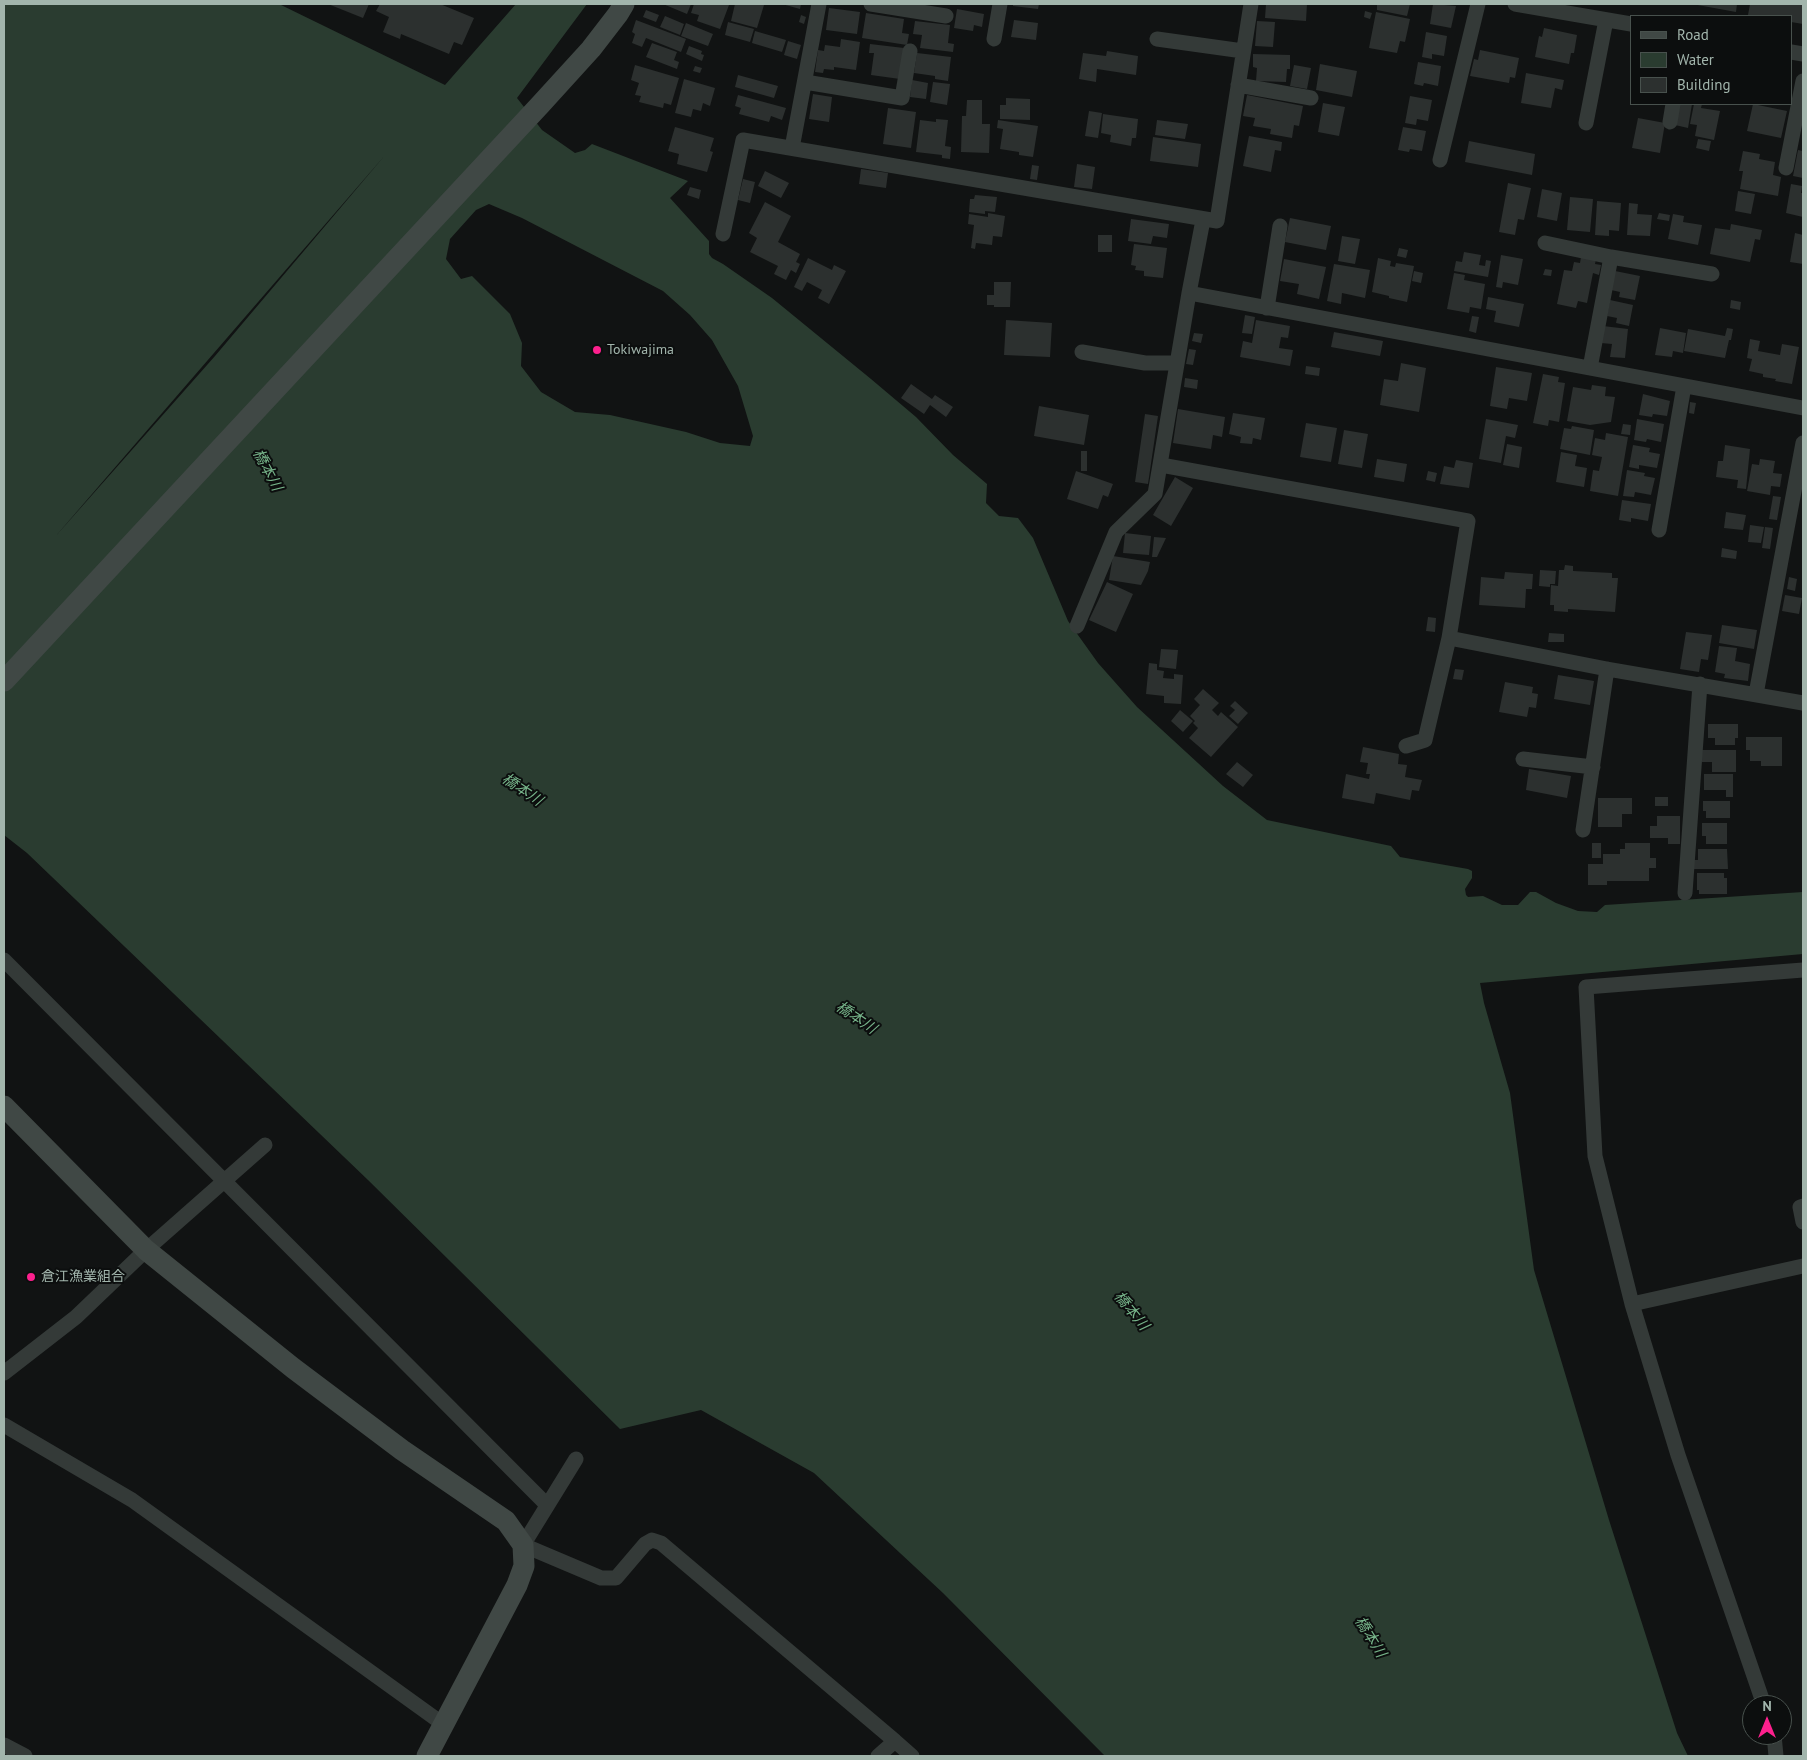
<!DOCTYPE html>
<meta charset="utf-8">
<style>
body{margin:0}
#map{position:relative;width:1807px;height:1760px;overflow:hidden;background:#111313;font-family:"PT Sans",sans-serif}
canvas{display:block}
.frame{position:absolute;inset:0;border:5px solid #a2b5ac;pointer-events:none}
.legend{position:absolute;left:1630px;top:15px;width:162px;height:90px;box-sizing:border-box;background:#0c0e0e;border:1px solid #48514d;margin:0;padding:6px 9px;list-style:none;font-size:15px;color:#a2b5ac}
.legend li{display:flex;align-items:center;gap:10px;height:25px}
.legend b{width:25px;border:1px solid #48514d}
.north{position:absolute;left:1742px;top:1695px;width:50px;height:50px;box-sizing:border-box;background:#0c0e0e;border:1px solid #48514d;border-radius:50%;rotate:0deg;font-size:14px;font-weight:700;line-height:20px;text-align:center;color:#a2b5ac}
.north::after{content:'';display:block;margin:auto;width:18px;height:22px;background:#fd208d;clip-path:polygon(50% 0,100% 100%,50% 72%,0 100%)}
</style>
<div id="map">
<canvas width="1807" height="1760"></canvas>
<div class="frame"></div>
<ul class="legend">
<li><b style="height:6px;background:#404845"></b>Road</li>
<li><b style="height:14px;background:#2a3c30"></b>Water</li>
<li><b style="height:14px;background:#2c302f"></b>Building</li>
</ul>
<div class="north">N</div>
</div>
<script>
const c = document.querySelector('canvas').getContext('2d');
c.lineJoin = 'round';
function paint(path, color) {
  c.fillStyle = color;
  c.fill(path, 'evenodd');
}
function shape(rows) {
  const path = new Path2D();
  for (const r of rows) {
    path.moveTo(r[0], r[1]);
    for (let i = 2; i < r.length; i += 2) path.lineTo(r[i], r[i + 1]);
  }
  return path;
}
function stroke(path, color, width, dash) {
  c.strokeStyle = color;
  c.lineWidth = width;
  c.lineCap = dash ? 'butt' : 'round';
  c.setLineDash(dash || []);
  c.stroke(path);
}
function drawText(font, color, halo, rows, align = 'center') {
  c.font = font + ' "PT Sans","Noto Sans JP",sans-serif';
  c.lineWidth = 4;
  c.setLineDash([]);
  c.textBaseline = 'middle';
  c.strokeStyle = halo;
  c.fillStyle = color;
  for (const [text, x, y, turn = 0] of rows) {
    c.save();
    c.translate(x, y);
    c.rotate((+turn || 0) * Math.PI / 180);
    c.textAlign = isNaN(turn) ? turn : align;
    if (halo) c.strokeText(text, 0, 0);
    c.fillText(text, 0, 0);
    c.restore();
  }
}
paint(shape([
 [4,4,279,4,445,85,516,4,587,4,517,98,542,130,575,153,585,150,592,144,688,181,670,198,709,241,709,254,712,258,723,264,772,298,871,379,916,417,953,455,987,484,986,503,999,516,1018,518,1033,538,1068,621,1098,663,1137,707,1223,786,1267,820,1391,846,1400,857,1468,869,1472,871,1472,878,1465,889,1466,895,1468,897,1483,896,1502,905,1518,905,1530,892,1536,892,1556,903,1578,911,1597,912,1605,905,1803,892,1803,954,1480,983,1484,1003,1510,1093,1534,1270,1609,1520,1677,1733,1688,1756,1105,1756,943,1593,814,1473,701,1410,620,1429,368,1180,27,853,4,835],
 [386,154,215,356,54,538],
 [489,204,522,218,663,291,690,315,712,340,738,386,753,436,750,446,720,443,686,432,610,415,575,412,541,392,521,366,522,343,510,314,472,276,461,279,446,259,450,239,476,210]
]), '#2a3c30');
paint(shape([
 [328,4,369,4,363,18],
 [380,4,440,4,474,18,462,45,454,42,449,54,401,34,400,39,383,32,389,17,376,11],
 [663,4,691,4,687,14],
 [694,4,729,5,720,29,697,21,699,15,691,13],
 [735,4,764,5,757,28,731,21],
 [782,4,801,4,800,9],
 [1013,4,1039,4,1038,9,1013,6],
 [1266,4,1307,4,1306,21,1265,18],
 [1382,4,1410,4,1407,16,1377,10,1377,5,1382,5],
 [1433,4,1456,6,1451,28,1430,24],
 [1692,4,1737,4,1736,12],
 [1750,4,1803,4,1803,24,1791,22,1791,16,1748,15],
 [829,8,860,12,857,34,826,30],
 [957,9,984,14,982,27,974,25,973,31,954,28],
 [646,10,659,15,656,22,643,17],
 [1365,11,1372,13,1370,19,1364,17],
 [1376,12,1410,19,1405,42,1400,41,1397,53,1369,48],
 [866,13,904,19,902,33,909,34,907,45,862,38],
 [801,15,806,17,804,24,799,22],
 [665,16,684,24,680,35,660,27],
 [636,20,686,39,681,52,646,38,642,47,632,43,635,34,632,32],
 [1014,20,1038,23,1036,40,1011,37],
 [915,21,950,25,948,43,954,44,953,52,920,48,922,35,913,34],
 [1257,21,1275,22,1273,47,1255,46],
 [728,22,754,29,750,42,725,35],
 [686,23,713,34,708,46,681,36],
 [1544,28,1577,35,1574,53,1571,53,1569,64,1535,57,1539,36,1542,37],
 [755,31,786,40,782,52,752,43],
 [1426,32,1447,36,1444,56,1432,54,1432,59,1422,57],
 [841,39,860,42,856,70,834,67,834,70,824,69,823,73,815,72,818,50,824,51,825,45,840,47],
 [788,41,801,45,797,59,784,55],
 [652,43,677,52,674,60,679,62,677,69,646,57],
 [870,44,904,48,900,79,871,75,874,53,869,53],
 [689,46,702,51,701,54,704,55,702,61,686,54],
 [1480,50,1519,58,1515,78,1510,77,1509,83,1470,76,1474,59,1478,60],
 [1107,51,1138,56,1136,75,1097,69,1096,82,1079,79,1083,53,1106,56],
 [917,53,951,57,948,81,935,79,935,76,914,73],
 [1253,54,1290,55,1290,69,1287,69,1286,82,1256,81,1257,68,1253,67],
 [1418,62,1441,66,1438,86,1424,83,1423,86,1414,84],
 [1320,64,1357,71,1352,97,1316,90],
 [635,65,679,78,671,105,664,103,663,108,639,102,641,96,635,95,639,83,631,80],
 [1294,65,1311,68,1307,89,1290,86],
 [695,66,702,68,700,73,693,71],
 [1526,73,1564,80,1562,90,1555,88,1551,108,1521,103],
 [738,75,778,86,774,98,735,87],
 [684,79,715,88,710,106,703,103,701,111,693,109,691,117,675,113],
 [912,80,928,83,926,99,910,97],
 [933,82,950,84,947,105,930,102],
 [813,94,832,97,829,122,809,119],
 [738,95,786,108,782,120,771,116,769,122,739,114,741,108,735,106],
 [1247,95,1303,106,1299,126,1294,125,1292,138,1270,134,1271,129,1253,126,1255,118,1243,116],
 [1410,96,1432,100,1428,121,1417,119,1416,125,1405,123],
 [1006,98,1030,99,1030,120,1000,119,1000,105,1006,105],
 [967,100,982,100,982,124,990,124,989,153,961,152,962,116,966,116],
 [1323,103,1345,107,1339,136,1318,132],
 [1679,104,1692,104,1688,128,1675,125],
 [1694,104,1702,104,1701,108,1720,111,1714,140,1695,136,1697,125,1690,124],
 [1753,104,1787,111,1781,138,1747,131],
 [888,108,916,112,911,148,883,144],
 [1089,111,1102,113,1098,138,1085,136],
 [1103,114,1138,119,1136,138,1132,138,1131,146,1110,142,1111,135,1101,133],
 [1638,118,1665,123,1660,153,1632,148],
 [936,119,948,120,945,146,951,147,950,159,942,158,942,155,916,152,920,120,936,122],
 [998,120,1038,126,1033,157,1019,155,1019,152,1000,149,1003,129,997,128],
 [1157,120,1188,124,1185,139,1155,135],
 [675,127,714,138,710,151,713,152,707,172,677,164,679,154,668,151],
 [1403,127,1426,131,1422,151,1410,149,1409,152,1398,150],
 [1249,136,1282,142,1281,151,1275,150,1271,172,1243,166],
 [1153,137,1201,144,1198,167,1150,161],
 [1698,139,1711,141,1709,151,1696,148],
 [1469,141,1535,154,1532,175,1465,162],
 [1798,150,1803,151,1803,178,1793,176],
 [1743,151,1760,154,1759,159,1775,162,1773,175,1781,177,1778,196,1740,189,1743,171,1739,171],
 [1077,164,1095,167,1092,189,1074,187],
 [1032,165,1039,166,1037,180,1030,179],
 [861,169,888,173,886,188,859,184],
 [765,171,789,183,781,198,758,186],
 [743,179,755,182,750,203,738,200],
 [1508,183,1531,188,1524,220,1518,219,1515,235,1499,232],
 [1791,184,1802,186,1801,193,1803,193,1803,217,1786,213],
 [690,187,701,190,699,199,687,195],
 [1542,189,1562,193,1557,221,1537,217],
 [1738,191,1755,194,1751,214,1735,211],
 [975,195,997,197,995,212,985,211,985,214,969,212,970,199,974,199],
 [1570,197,1593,199,1590,232,1567,230],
 [1597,201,1621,203,1619,231,1609,230,1609,236,1595,235],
 [765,202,791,216,778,242,800,254,796,262,800,264,796,273,791,270,786,280,774,274,778,266,750,252,757,238,749,233],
 [1629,203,1638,204,1637,214,1652,215,1650,236,1627,235],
 [988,213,1005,216,1002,237,993,236,992,245,976,243,975,249,971,248,974,225,968,224,969,214,988,217],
 [1659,213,1670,215,1669,221,1657,219],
 [1673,214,1684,216,1683,222,1702,225,1698,245,1668,239],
 [1290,218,1331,226,1326,250,1285,242],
 [1131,219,1169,224,1167,238,1153,236,1151,244,1128,241],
 [1731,224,1762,230,1760,240,1755,239,1750,262,1710,254,1715,228,1730,230],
 [1795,233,1803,235,1803,264,1790,262],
 [1098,235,1112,235,1112,252,1098,252],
 [1342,236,1360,239,1355,264,1338,261],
 [1134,244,1167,248,1163,278,1144,276,1144,271,1135,270,1136,266,1131,265],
 [1399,248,1408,250,1406,258,1397,256],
 [1464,252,1481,255,1479,265,1485,266,1486,260,1491,261,1488,277,1454,271,1456,261,1462,262],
 [1501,255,1523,259,1518,285,1503,282,1502,288,1496,287],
 [1581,257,1596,259,1595,264,1601,265,1599,275,1593,273,1587,303,1578,301,1576,308,1557,304,1564,270,1572,271,1574,262,1580,263],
 [808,258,832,270,834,265,846,271,829,304,818,298,822,290,807,282,802,291,794,287],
 [1378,258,1391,261,1390,266,1395,267,1396,263,1414,266,1407,302,1389,298,1389,296,1372,292],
 [1284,259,1326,267,1319,299,1297,294,1299,284,1280,281],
 [1334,264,1370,270,1365,298,1342,293,1341,304,1327,301],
 [1545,269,1552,270,1551,276,1543,275],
 [1414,271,1423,273,1421,283,1412,281],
 [1615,271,1640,276,1635,300,1619,297,1620,292,1611,290],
 [1454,273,1465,275,1464,280,1485,284,1481,309,1470,307,1469,313,1447,309],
 [994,282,1011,282,1010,307,994,307,994,305,987,305,987,295,994,295],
 [1488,297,1524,304,1519,327,1494,322,1496,311,1486,309],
 [1610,300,1633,305,1629,326,1616,323,1617,318,1607,316],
 [1731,300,1741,302,1740,310,1730,308],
 [1245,315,1255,317,1252,334,1242,333],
 [1472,316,1479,317,1476,333,1469,331],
 [1006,320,1052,323,1050,357,1004,355],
 [1256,320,1290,326,1288,338,1281,337,1279,348,1293,350,1290,366,1240,357,1243,341,1252,343],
 [1603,326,1628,329,1625,358,1610,357,1612,344,1601,343],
 [1660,328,1686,333,1683,353,1673,351,1672,357,1655,355],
 [1727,328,1733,329,1731,340,1729,340,1725,358,1684,351,1688,329,1725,336],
 [1334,332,1383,341,1380,356,1331,347],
 [1194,333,1203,334,1201,343,1192,341],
 [1750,339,1760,341,1758,351,1780,355,1782,344,1799,347,1792,384,1775,381,1776,379,1763,377,1763,374,1749,371,1752,359,1747,358],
 [1189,349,1196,350,1193,365,1186,364],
 [1401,363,1426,368,1419,412,1380,405,1384,379,1398,381],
 [1306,366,1320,368,1319,376,1305,374],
 [1496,367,1532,373,1527,401,1509,398,1507,409,1490,406],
 [1543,374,1559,377,1558,382,1565,383,1559,422,1549,420,1548,426,1533,423],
 [1185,378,1198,380,1197,389,1184,387],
 [911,384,932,399,935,395,953,407,946,417,930,405,924,414,901,398],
 [1592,385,1606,387,1605,396,1615,397,1611,422,1590,425,1567,421,1573,387,1591,390],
 [1643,394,1670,401,1667,416,1653,414,1652,417,1639,415],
 [1690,402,1696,403,1694,414,1689,413],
 [1039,406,1089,415,1084,445,1034,436],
 [1178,409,1225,417,1222,437,1213,435,1211,449,1173,443],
 [1233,413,1265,418,1261,440,1253,438,1252,444,1240,443,1241,437,1229,434],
 [1145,414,1158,416,1148,484,1135,482],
 [1486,419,1518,425,1515,438,1506,436,1501,463,1479,459],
 [1637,419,1664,424,1661,442,1647,439,1646,442,1634,440],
 [1306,423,1337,428,1331,462,1300,457],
 [1623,424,1631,425,1630,435,1621,434],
 [1572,426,1594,430,1590,455,1560,449,1564,428,1571,429],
 [1344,430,1368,434,1362,468,1338,464],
 [1606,433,1628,437,1618,496,1590,491,1593,470,1599,471,1602,457,1592,455,1595,438,1605,440],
 [1507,444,1522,447,1519,468,1503,465],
 [1633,445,1650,448,1649,452,1660,454,1657,468,1639,465,1639,469,1629,467],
 [1725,445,1750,449,1746,489,1737,488,1738,480,1716,477,1718,461,1723,461],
 [1081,451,1087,451,1087,471,1081,471],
 [1561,452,1577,455,1575,466,1587,468,1584,487,1556,482],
 [1377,459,1407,464,1404,482,1374,477],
 [1760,459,1775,461,1773,473,1782,474,1780,487,1771,486,1770,495,1747,491,1752,464,1759,465],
 [1456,460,1473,463,1469,488,1440,484,1444,466,1454,468],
 [1627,470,1645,473,1644,476,1655,478,1651,495,1635,492,1634,497,1623,496],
 [1076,471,1113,484,1108,497,1103,495,1098,509,1067,499],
 [1428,471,1437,473,1435,482,1426,480],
 [1175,477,1193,488,1171,526,1153,515],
 [1773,496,1781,497,1777,520,1769,519],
 [1622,500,1651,504,1648,521,1631,518,1631,522,1619,520],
 [1726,512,1746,515,1743,530,1724,528],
 [1750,525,1764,527,1761,543,1748,542],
 [1765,527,1773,528,1770,549,1762,548],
 [1125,533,1151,536,1149,555,1123,553],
 [1154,537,1166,538,1157,557,1152,557],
 [1722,548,1737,551,1736,559,1721,557],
 [1113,556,1150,562,1148,571,1141,585,1109,580],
 [1565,565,1573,566,1573,571,1612,573,1612,578,1618,578,1615,612,1568,609,1568,612,1554,611,1554,605,1550,605,1551,585,1558,586,1559,570,1564,570],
 [1540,570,1556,571,1555,584,1550,584,1550,587,1539,586],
 [1505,572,1533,574,1532,589,1526,589,1525,608,1479,605,1481,577,1504,579],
 [1789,577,1797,579,1795,591,1787,589],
 [1107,582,1133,594,1116,632,1089,620],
 [1785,595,1802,598,1799,614,1782,611],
 [1428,617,1436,618,1435,632,1426,631],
 [1722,625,1757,630,1754,649,1719,643],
 [1686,632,1712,635,1708,660,1701,659,1699,672,1680,669],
 [1549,633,1564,634,1564,642,1548,642],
 [1719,646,1737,648,1735,661,1750,664,1748,681,1724,678,1725,674,1715,672],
 [1161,649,1178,650,1176,669,1159,667],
 [1149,663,1157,664,1157,670,1164,671,1163,678,1174,679,1174,674,1183,675,1181,704,1164,703,1164,696,1146,694],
 [1455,669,1464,670,1462,680,1453,679],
 [1558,675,1594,681,1590,705,1554,699],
 [1505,682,1533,687,1532,693,1538,694,1536,708,1529,707,1527,717,1499,712],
 [1203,689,1219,703,1212,710,1218,716,1221,712,1238,727,1211,757,1189,738,1198,728,1193,723,1195,721,1190,716,1200,705,1194,699],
 [1235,701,1248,713,1238,724,1229,716,1235,710,1230,706],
 [1180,710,1193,721,1183,732,1171,721],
 [1708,724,1738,724,1738,738,1735,738,1735,745,1715,745,1715,738,1708,738],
 [1746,737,1782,737,1782,766,1761,766,1761,761,1750,761,1750,750,1746,750],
 [1363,747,1399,754,1398,764,1407,765,1405,777,1422,780,1419,791,1412,790,1410,800,1376,793,1374,804,1342,798,1346,774,1369,779,1370,774,1366,774,1368,763,1360,762],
 [1702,750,1736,750,1736,772,1712,772,1712,762,1702,762],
 [1237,762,1253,775,1243,787,1226,774],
 [1529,769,1571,776,1567,798,1526,790],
 [1704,774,1733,774,1733,797,1726,797,1726,790,1704,790],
 [1655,797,1668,797,1668,806,1655,806],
 [1598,798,1632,798,1632,814,1622,814,1622,827,1598,827],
 [1703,801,1730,801,1730,818,1706,818,1706,811,1703,811],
 [1657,816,1680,816,1680,844,1668,844,1668,838,1650,838,1650,826,1657,826],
 [1702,823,1727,823,1727,844,1706,844,1706,836,1702,836],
 [1592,843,1601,843,1601,858,1592,858],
 [1625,843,1650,843,1650,858,1656,858,1656,868,1649,868,1649,881,1607,881,1607,885,1588,885,1588,864,1603,864,1603,854,1620,854,1620,849,1625,849],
 [1698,849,1727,849,1728,869,1694,869,1694,860,1698,860],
 [1697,873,1724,873,1724,878,1727,878,1727,894,1699,894,1699,890,1697,890]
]), '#2c302f');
stroke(shape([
 [871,4,946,16],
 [1515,4,1631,24],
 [994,39,1000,4],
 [1157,39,1243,51],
 [1791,52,1803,54],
 [805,82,902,98,910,51],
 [1238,85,1311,98],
 [1670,122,1673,104],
 [1586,123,1606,20],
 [792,148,819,4],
 [1440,160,1478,4],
 [1786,168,1803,81],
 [723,234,743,140,1217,221,1251,4],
 [1545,243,1611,257],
 [1189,293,1803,408],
 [1267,308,1280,226],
 [1082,352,1145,363,1177,363],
 [1590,368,1611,257,1712,274],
 [1161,465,1468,521,1449,638,1607,669,1803,703],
 [1659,530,1684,386],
 [1077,626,1116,532,1155,494,1189,293,1203,220],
 [1756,694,1803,443],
 [1406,746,1425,740,1449,638],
 [1523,759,1593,767],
 [1583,830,1607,669],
 [1685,893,1700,684],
 [4,960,547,1505],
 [1803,1206,1800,1207,1803,1222],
 [1632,1304,1803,1266],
 [4,1373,76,1317,146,1250,265,1145],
 [4,1425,132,1500,443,1724],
 [576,1459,523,1545,601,1578,616,1578,645,1544,652,1540,661,1543,895,1741,878,1756],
 [1764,1705,1678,1455,1632,1304,1595,1156,1586,987,1803,970],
 [1774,1735,1776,1756],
 [895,1741,912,1756],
 [4,1745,25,1756]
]), '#343a38', 15);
stroke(shape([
 [4,681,540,105,591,49,618,14,624,4],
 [4,1106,146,1250,293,1368,402,1450,506,1521,523,1545,524,1566,517,1585,427,1756]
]), '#404845', 21);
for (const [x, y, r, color] of [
 [597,350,5,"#fd208d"],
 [31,1277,5,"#fd208d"]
]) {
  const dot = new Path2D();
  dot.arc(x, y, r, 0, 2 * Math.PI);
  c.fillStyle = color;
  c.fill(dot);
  stroke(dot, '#0c0e0e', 2);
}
drawText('14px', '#a2b5ac', '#0c0e0e', [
 ["Tokiwajima",607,350],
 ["倉江漁業組合",41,1277]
], 'left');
drawText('italic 15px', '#76b389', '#0c0e0e', [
 ["橋本川",267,470,62],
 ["橋本川",522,790,34],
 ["橋本川",856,1018,34],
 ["橋本川",1131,1311,51],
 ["橋本川",1370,1637,58]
]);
</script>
